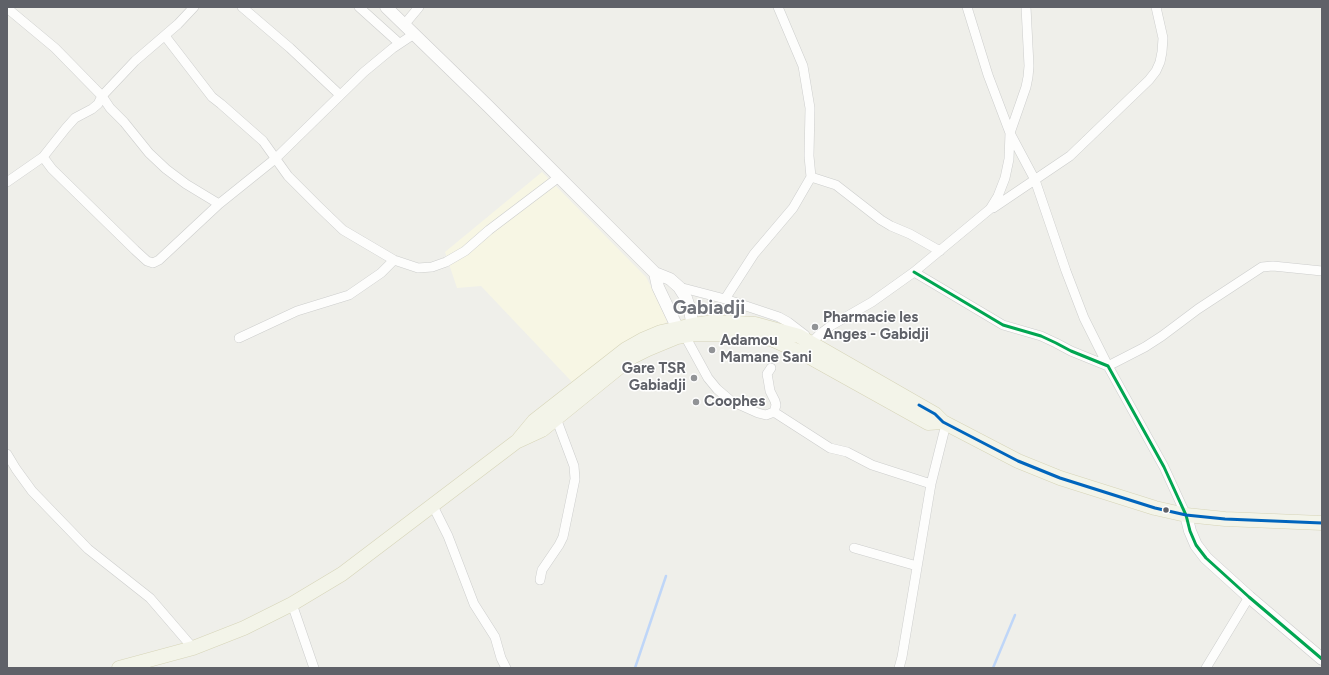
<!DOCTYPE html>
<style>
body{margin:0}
#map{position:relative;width:1329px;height:675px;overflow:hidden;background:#efefea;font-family:Figtree,sans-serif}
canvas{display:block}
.frame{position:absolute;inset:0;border:8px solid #5f6168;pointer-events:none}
</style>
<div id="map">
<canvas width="1329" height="675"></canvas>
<div class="frame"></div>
</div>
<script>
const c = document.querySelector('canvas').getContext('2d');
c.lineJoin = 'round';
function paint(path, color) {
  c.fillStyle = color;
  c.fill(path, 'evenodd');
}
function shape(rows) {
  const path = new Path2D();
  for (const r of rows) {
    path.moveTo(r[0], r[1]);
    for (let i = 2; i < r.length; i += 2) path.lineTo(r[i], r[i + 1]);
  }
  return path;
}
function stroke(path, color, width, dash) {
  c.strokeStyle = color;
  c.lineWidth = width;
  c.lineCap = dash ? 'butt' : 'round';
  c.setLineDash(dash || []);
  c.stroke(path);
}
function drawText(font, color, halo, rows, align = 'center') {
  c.font = font + ' Figtree,sans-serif';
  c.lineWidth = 3;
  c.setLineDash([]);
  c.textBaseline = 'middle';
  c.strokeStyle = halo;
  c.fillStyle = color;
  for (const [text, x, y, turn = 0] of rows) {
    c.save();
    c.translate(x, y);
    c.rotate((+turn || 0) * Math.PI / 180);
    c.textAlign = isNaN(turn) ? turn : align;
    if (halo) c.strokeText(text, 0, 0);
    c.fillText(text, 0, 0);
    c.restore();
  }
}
paint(shape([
 [542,172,646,277,669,321,647,333,573,383,481,286,457,288,445,252]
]), '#f7f6e4');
stroke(shape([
 [635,668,666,576],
 [993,668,1015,615]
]), '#bfd6f8', 2.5);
const street = shape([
 [242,7,290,48,340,95],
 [359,7,399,43],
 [1026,7,1029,66,1028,77,1026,87,1010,133,1035,180,1066,271,1084,318,1108,366,1145,347,1162,336,1198,309,1262,267,1273,266,1322,271],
 [7,8,55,48,102,96,135,61,178,24,194,7],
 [404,25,419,7],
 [165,36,212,97,221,104,263,141,288,176,318,206,343,230,394,260,418,268,432,267,446,262,465,251,489,230,559,177],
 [43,157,52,169,135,250,147,261,153,263,159,260,219,204,275,159,364,72,393,48,414,34],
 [811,177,836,185,881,220,891,226,910,234,940,251],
 [7,182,43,157,66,128,75,118,92,109,98,104,102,96,110,108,124,122,149,153,166,169,186,184,219,204],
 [993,208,1070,156,1149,80,1156,71,1160,62,1162,52,1163,38,1156,7],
 [914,272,1003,325,1041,336,1056,343,1071,351,1108,366,1164,467,1186,515],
 [679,287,725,299,779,317,788,322,805,335],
 [725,299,754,254,793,208,811,177,809,156,810,108,803,66,778,7],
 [685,336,708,378,717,389,731,401,758,413,766,415,774,412,830,448,847,452,872,465,931,484],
 [239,338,297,311,349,295,381,273,394,260],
 [809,346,813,341,820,334,832,325,872,302,914,272,990,209,998,196,1005,178,1009,159,1010,133,988,75,967,7],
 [771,368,767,374,768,379,770,391,775,401,776,405,774,412],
 [7,454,16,469,32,491,88,549,150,598,193,648],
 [433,506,448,536,474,604,495,637,501,658,506,668],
 [854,548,917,566],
 [540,580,542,570,559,545,563,537,575,479,574,466,556,418],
 [292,604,314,668],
 [899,668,902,657,931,484,946,424],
 [1206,668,1249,597]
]);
const secondary = shape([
 [386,7,488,106,655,273,670,279,679,287,686,298,690,310,694,334],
 [655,273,658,287,677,327,677,337],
 [1186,515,1190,531,1196,545,1206,558,1249,597,1322,659]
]);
const primary = shape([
 [519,439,534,421,626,349,642,340,661,332,693,325,714,322,755,324,799,336,935,414,943,422,1018,461,1060,478,1155,508,1186,515,1225,519,1322,523],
 [119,668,193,648,244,628,292,604,342,574,516,442,542,430,632,357,648,349,677,337,694,334,730,334,771,339,804,354,928,423,943,422]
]);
stroke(street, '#cccdcc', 10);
stroke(secondary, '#ccc', 13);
stroke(primary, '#d6d4b8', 15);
stroke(street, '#fdfdfc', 9);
stroke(secondary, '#fdfdfc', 12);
stroke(primary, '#f3f4e9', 14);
stroke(shape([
 [914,272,1003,325,1041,336,1056,343,1071,351,1108,366,1164,467,1186,515,1190,531,1196,545,1206,558,1249,597,1322,659]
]), '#00a651', 3);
stroke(shape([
 [919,405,935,414,943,422,1018,461,1060,478,1155,508,1186,515,1225,519,1322,523]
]), '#0065bd', 3);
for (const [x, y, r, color] of [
 [815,327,4,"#919396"],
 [712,350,4,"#919396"],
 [694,378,4,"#919396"],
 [696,402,4,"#919396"],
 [1166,510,3.5,"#5f6168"]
]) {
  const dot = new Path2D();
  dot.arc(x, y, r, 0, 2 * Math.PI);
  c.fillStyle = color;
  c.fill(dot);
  stroke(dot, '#fff', 1.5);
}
drawText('bold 15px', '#5f6168', '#fff', [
 ["Pharmacie les",823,318],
 ["Anges - Gabidji",823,335],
 ["Adamou",720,341],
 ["Mamane Sani",720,358],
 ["Gare TSR",686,369,"right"],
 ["Gabiadji",686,386,"right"],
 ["Coophes",704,402]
], 'left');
drawText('bold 19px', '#70737a', '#fff', [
 ["Gabiadji",709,308]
]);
</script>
